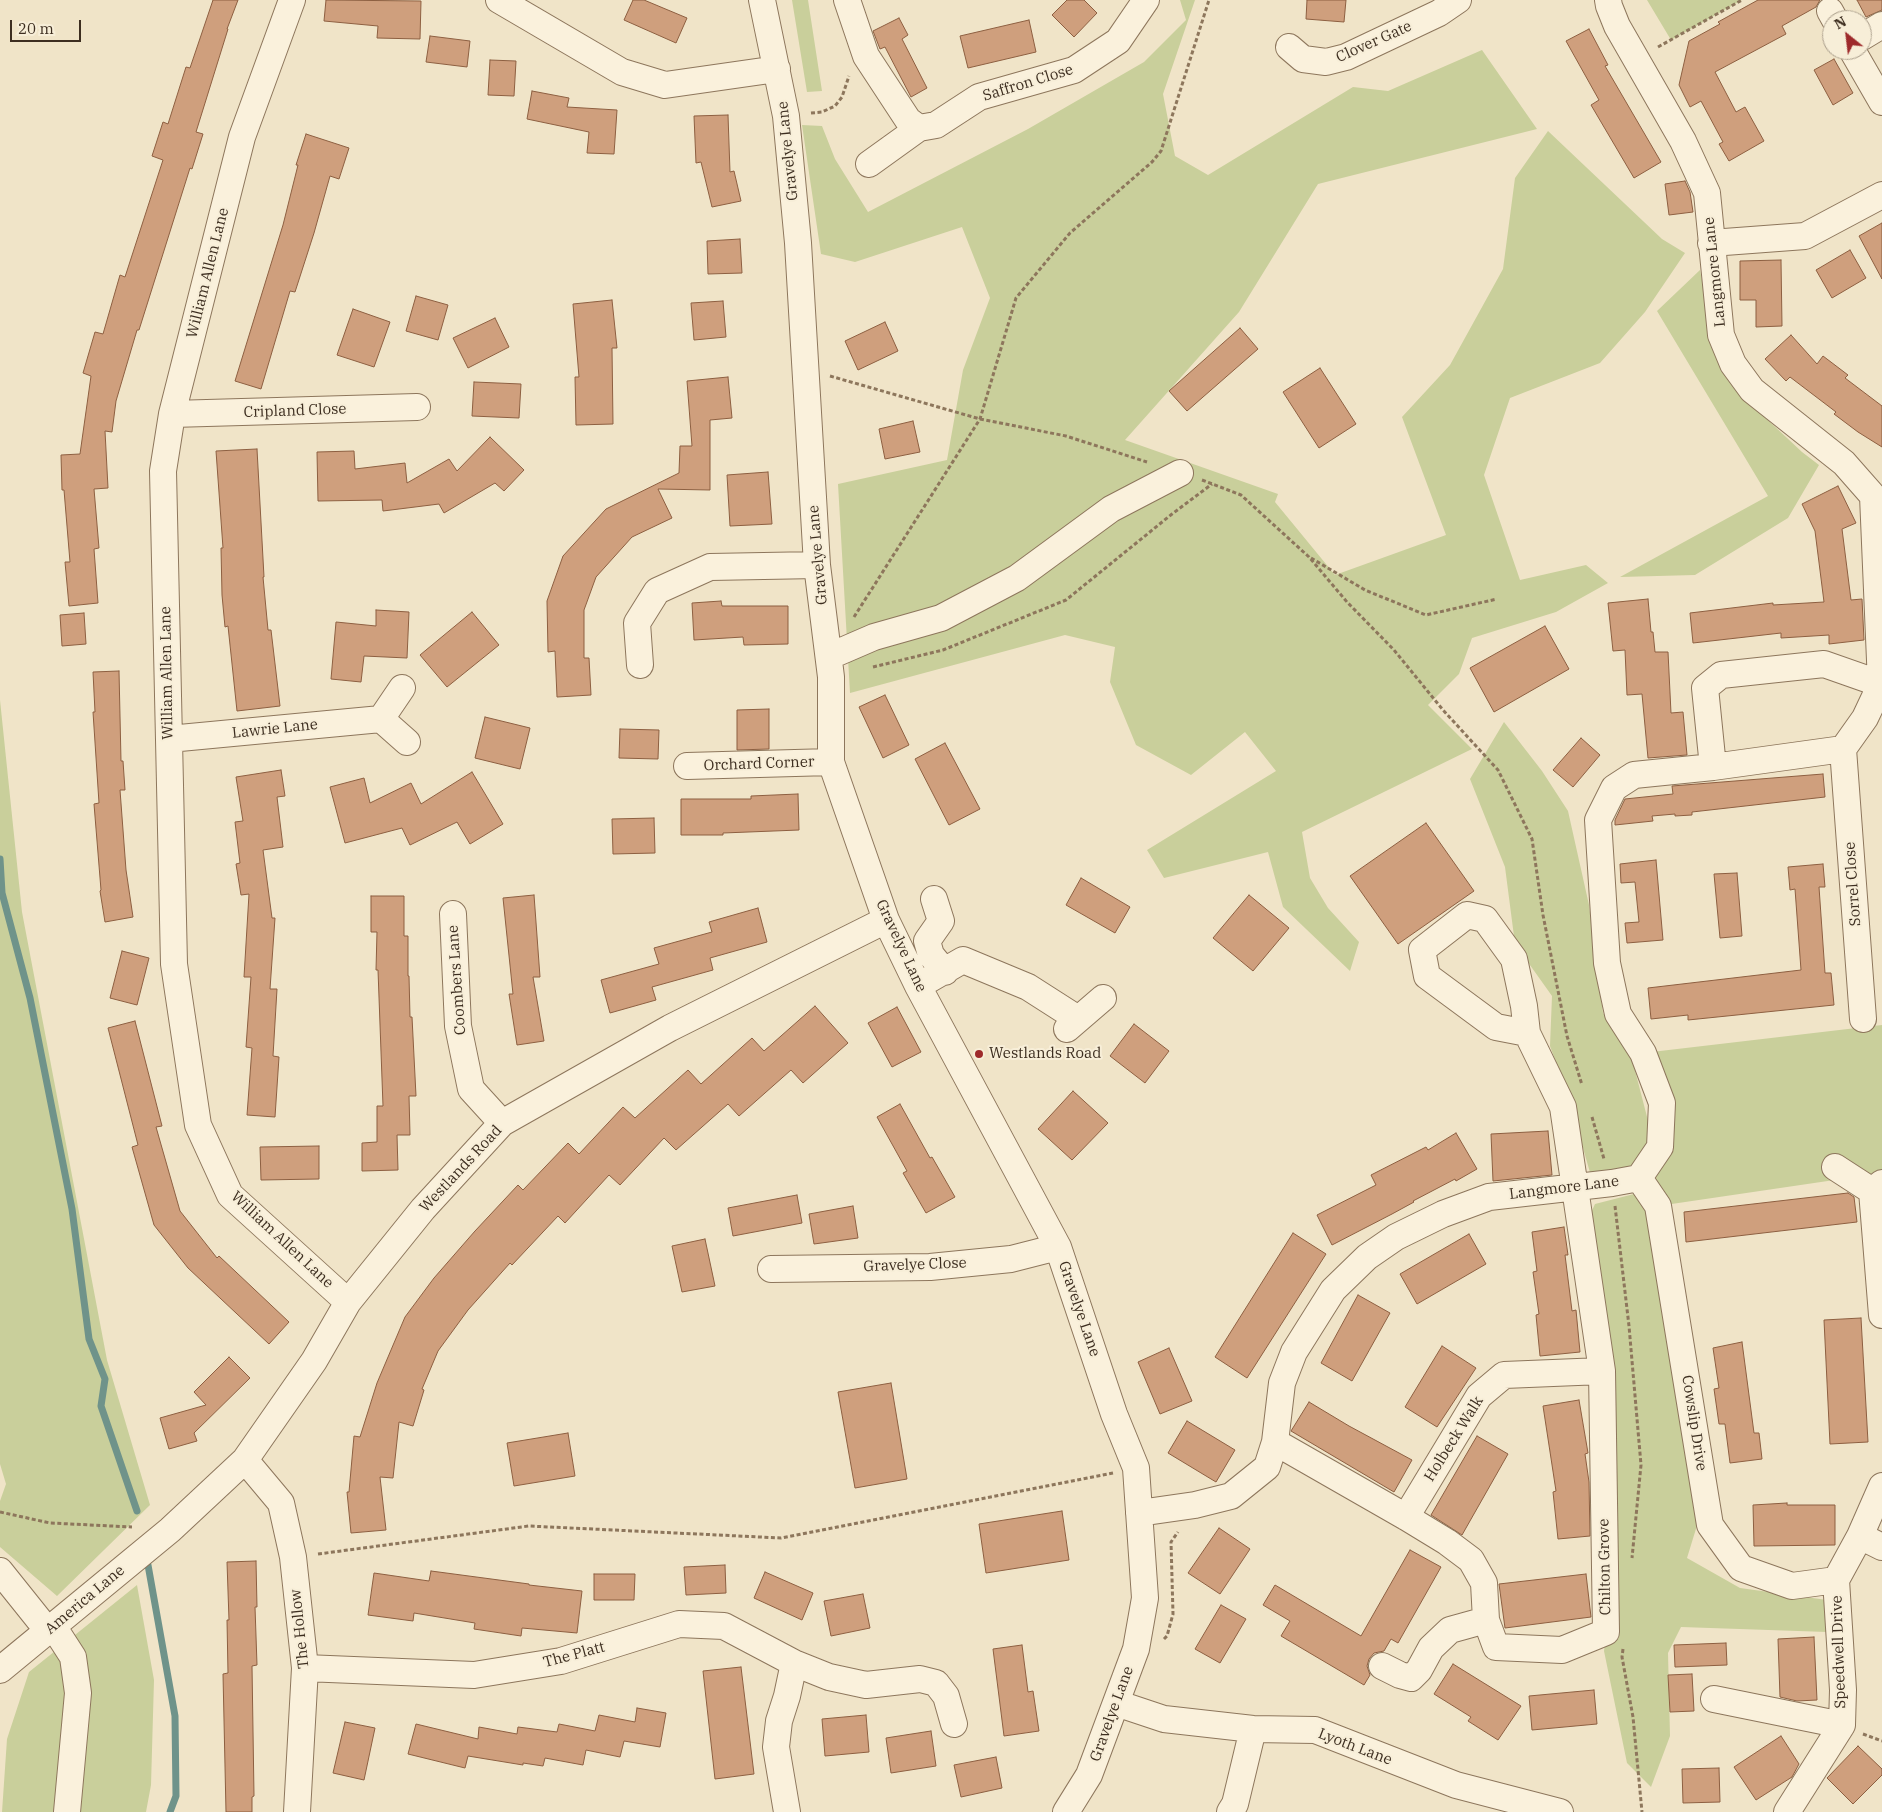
<!DOCTYPE html>
<style>
body{margin:0}
#map{position:relative;width:1882px;height:1812px;overflow:hidden;background:#f0e4c8;font-family:"IBM Plex Serif",serif}
canvas{display:block}
.north{position:absolute;left:1822px;top:10px;width:50px;height:50px;box-sizing:border-box;background:#f7eed8;border:1px solid #ada18e;border-radius:50%;rotate:331deg;font-size:14px;font-weight:700;line-height:20px;text-align:center;color:#3d2e20}
.north::after{content:'';display:block;margin:auto;width:18px;height:22px;background:#9e2a2b;clip-path:polygon(50% 0,100% 100%,50% 72%,0 100%)}
.scale{position:absolute;left:10px;top:20px;width:71px;height:22px;box-sizing:border-box;border:2px solid #3d2e20;border-top:0;padding-left:6px;font-size:15px;line-height:18px;white-space:nowrap;color:#3d2e20;-webkit-text-stroke:4px #f7eed8;paint-order:stroke}
</style>
<div id="map">
<canvas width="1882" height="1812"></canvas>
<div class="north">N</div>
<div class="scale">20 m</div>
</div>
<script>
const c = document.querySelector('canvas').getContext('2d');
c.lineJoin = 'round';
function paint(path, color) {
  c.fillStyle = color;
  c.fill(path, 'evenodd');
}
function shape(rows) {
  const path = new Path2D();
  for (const r of rows) {
    path.moveTo(r[0], r[1]);
    for (let i = 2; i < r.length; i += 2) path.lineTo(r[i], r[i + 1]);
  }
  return path;
}
function stroke(path, color, width, dash) {
  c.strokeStyle = color;
  c.lineWidth = width;
  c.lineCap = dash ? 'butt' : 'round';
  c.setLineDash(dash || []);
  c.stroke(path);
}
function drawText(font, color, halo, rows, align = 'center') {
  c.font = font + ' "IBM Plex Serif",serif';
  c.lineWidth = 4;
  c.setLineDash([]);
  c.textBaseline = 'middle';
  c.strokeStyle = halo;
  c.fillStyle = color;
  for (const [text, x, y, turn = 0] of rows) {
    c.save();
    c.translate(x, y);
    c.rotate((+turn || 0) * Math.PI / 180);
    c.textAlign = isNaN(turn) ? turn : align;
    if (halo) c.strokeText(text, 0, 0);
    c.fillText(text, 0, 0);
    c.restore();
  }
}
paint(shape([
 [792,0,808,0,822,91,807,92],
 [1180,0,1195,0,1163,94,1175,156,1208,175,1353,87,1388,91,1482,50,1537,129,1318,184,1239,312,1125,440,1278,494,1275,502,1335,575,1446,535,1402,417,1450,365,1503,269,1515,178,1548,131,1662,239,1685,253,1645,312,1600,363,1510,398,1484,475,1520,580,1586,565,1608,583,1556,612,1472,638,1459,674,1428,705,1472,749,1302,832,1310,878,1328,908,1359,942,1350,971,1283,907,1268,852,1164,878,1147,850,1276,771,1245,732,1191,775,1136,745,1110,682,1115,647,1065,635,850,693,838,484,947,460,963,370,990,298,962,227,855,262,821,254,802,125,822,126,835,159,868,212,1028,129,1144,62,1186,20],
 [1647,0,1742,0,1671,40],
 [1700,270,1714,341,1741,395,1802,452,1819,465,1788,518,1695,575,1620,577,1768,496,1657,311],
 [0,700,22,912,107,1360,150,1505,57,1596,0,1547,0,1501,6,1484,0,1464],
 [1504,722,1542,771,1568,811,1589,905,1603,1013,1631,1055,1653,1140,1643,1053,1882,1025,1882,1173,1658,1206,1654,1147,1637,1170,1591,1176,1567,1092,1550,1046,1552,996,1515,944,1505,867,1470,779],
 [1634,1194,1653,1212,1675,1329,1684,1447,1699,1519,1687,1558,1740,1588,1827,1600,1827,1632,1681,1627,1668,1653,1670,1736,1651,1787,1627,1763,1604,1651,1617,1554,1589,1217,1595,1204],
 [137,1585,154,1680,151,1785,146,1812,2,1812,7,1739,29,1672]
]), '#c9cf9b');
stroke(shape([
 [0,859,2,893,30,998,72,1209,89,1339,105,1379,101,1406,137,1511],
 [148,1565,175,1716,176,1796,170,1812]
]), '#6f938a', 7);
const building = shape([
 [213,0,238,0,227,29,228,29,196,132,203,134,192,169,190,168,139,330,137,330,116,401,112,432,105,431,108,488,94,489,99,548,94,549,98,603,69,606,65,562,70,562,64,490,62,490,61,455,80,454,91,376,83,373,95,332,103,334,120,275,125,277,163,160,152,156,163,122,168,124,186,67,190,68,213,0],
 [326,0,421,1,420,39,377,38,378,26,324,21,326,0],
 [633,0,644,0,687,18,676,43,624,20,633,0],
 [1067,0,1084,0,1097,13,1074,37,1052,15,1067,0],
 [1307,0,1346,0,1344,22,1306,19,1307,0],
 [1758,0,1820,0,1816,7,1782,26,1786,34,1715,72,1736,112,1745,107,1764,141,1729,161,1719,144,1723,142,1701,101,1690,107,1679,85,1689,41,1720,24,1718,22,1758,0],
 [1857,0,1882,0,1882,10,1866,17,1857,0],
 [899,18,908,35,902,39,927,88,911,97,885,47,880,49,873,31,899,18],
 [1029,20,1036,52,968,68,960,36,1029,20],
 [1589,29,1608,65,1605,66,1661,162,1634,178,1591,105,1599,100,1566,41,1589,29],
 [430,36,470,41,467,67,426,62,430,36],
 [1834,59,1853,93,1833,105,1814,70,1834,59],
 [490,60,516,61,514,96,488,95,490,60],
 [532,91,569,98,567,107,617,110,614,154,587,153,589,132,527,119,532,91],
 [728,115,730,172,734,171,741,201,712,207,701,162,696,163,694,116,728,115],
 [306,134,349,148,339,179,330,176,314,233,295,292,290,291,261,389,235,381,283,225,298,165,296,165,306,134],
 [1685,181,1690,192,1693,212,1669,215,1665,184,1685,181],
 [1882,223,1882,279,1859,236,1882,223],
 [740,239,742,273,708,274,707,241,740,239],
 [1850,250,1866,278,1832,298,1816,270,1850,250],
 [1781,260,1782,326,1756,327,1756,300,1740,300,1740,261,1781,260],
 [416,296,448,305,438,340,406,331,416,296],
 [612,300,617,348,612,348,613,424,576,425,575,377,579,377,573,304,612,300],
 [723,301,726,337,694,340,691,303,723,301],
 [353,309,390,322,374,367,337,355,353,309],
 [495,318,509,347,468,368,453,338,495,318],
 [885,322,898,351,858,370,845,341,885,322],
 [1240,328,1258,349,1187,411,1169,391,1240,328],
 [1791,335,1817,364,1823,356,1848,375,1845,378,1882,406,1882,447,1858,432,1834,414,1836,412,1790,377,1786,381,1765,359,1791,335],
 [1320,368,1356,424,1319,448,1283,392,1320,368],
 [728,377,732,418,710,420,710,490,658,489,672,518,632,537,596,577,584,610,584,658,589,658,591,695,557,697,555,651,548,652,547,601,563,556,606,509,679,473,680,446,692,446,687,381,728,377],
 [474,382,521,384,519,418,472,416,474,382],
 [913,421,920,452,885,459,879,429,913,421],
 [490,437,524,470,504,491,495,483,444,513,439,504,383,511,382,500,318,501,317,452,354,451,355,469,405,463,407,483,449,459,457,471,490,437],
 [257,449,264,577,263,577,268,630,271,630,280,706,237,711,228,626,225,627,222,595,221,548,223,548,216,451,257,449],
 [768,472,772,524,730,526,727,475,768,472],
 [1838,486,1856,523,1842,529,1851,600,1862,599,1864,640,1829,644,1829,635,1781,638,1781,633,1693,643,1690,613,1773,603,1773,605,1824,602,1815,531,1802,504,1838,486],
 [1648,599,1651,632,1653,632,1655,652,1668,652,1671,713,1683,712,1687,755,1648,758,1642,694,1627,695,1625,650,1613,651,1608,603,1648,599],
 [721,601,722,606,788,606,788,644,744,645,743,637,694,640,692,603,721,601],
 [376,610,409,612,407,658,364,656,361,682,331,679,336,622,376,626,376,610],
 [472,612,499,645,447,687,420,655,472,612],
 [84,613,86,644,62,646,60,615,84,613],
 [1545,626,1569,669,1494,712,1470,668,1545,626],
 [119,671,121,761,123,761,125,790,120,790,126,870,133,917,105,922,100,891,101,890,94,804,99,803,93,712,95,712,93,672,119,671],
 [885,695,909,745,883,758,859,707,885,695],
 [769,709,769,749,737,750,737,710,769,709],
 [485,717,530,728,520,769,475,758,485,717],
 [620,729,659,730,658,759,619,758,620,729],
 [1581,738,1600,755,1573,787,1553,770,1581,738],
 [945,743,980,809,949,825,915,759,945,743],
 [281,770,285,796,277,797,283,847,263,850,272,918,275,918,270,989,277,989,273,1056,279,1057,275,1117,247,1115,252,1048,246,1047,251,977,244,977,249,894,241,895,236,864,240,863,235,822,243,821,236,777,281,770],
 [472,772,503,824,470,844,457,822,410,845,402,828,345,843,330,787,364,778,370,803,411,783,421,804,472,772],
 [1823,774,1825,797,1692,812,1692,815,1675,816,1675,814,1652,816,1653,821,1615,825,1615,820,1625,799,1673,794,1672,786,1823,774],
 [798,794,799,830,723,833,723,835,681,835,681,799,751,799,751,796,798,794],
 [654,818,655,853,613,854,612,819,654,818],
 [1426,823,1474,891,1398,944,1350,876,1426,823],
 [1656,860,1663,940,1627,943,1625,923,1639,922,1635,882,1621,883,1620,864,1656,860],
 [1823,864,1825,887,1819,887,1825,973,1831,973,1834,1005,1688,1020,1688,1015,1651,1019,1648,988,1801,970,1795,889,1790,890,1788,867,1823,864],
 [1737,873,1742,936,1720,938,1714,874,1737,873],
 [1081,878,1130,907,1115,933,1066,905,1081,878],
 [534,895,540,977,533,977,544,1041,517,1045,509,994,513,994,503,898,534,895],
 [1249,895,1289,928,1253,971,1213,938,1249,895],
 [371,896,404,896,404,936,408,936,408,976,409,976,410,1017,412,1017,416,1096,409,1096,410,1135,397,1135,398,1170,362,1171,362,1143,377,1142,377,1106,383,1106,378,970,376,970,377,932,371,932,371,896],
 [758,908,767,942,710,958,713,970,652,987,656,1000,610,1013,601,980,659,964,654,948,712,932,709,922,758,908],
 [122,951,149,958,137,1005,110,998,122,951],
 [815,1006,848,1043,803,1083,791,1070,739,1116,728,1104,676,1150,664,1138,620,1185,609,1175,565,1223,558,1216,512,1265,510,1263,468,1310,438,1351,422,1389,424,1390,413,1426,399,1422,393,1478,380,1477,386,1530,351,1533,347,1492,349,1492,354,1436,360,1437,377,1383,405,1317,434,1278,475,1231,518,1185,523,1190,568,1143,579,1154,623,1107,635,1118,688,1070,701,1084,752,1038,764,1051,815,1006],
 [897,1007,921,1052,892,1067,868,1023,897,1007],
 [135,1021,162,1126,156,1127,180,1211,217,1258,219,1256,289,1322,269,1344,188,1268,154,1225,132,1147,138,1145,108,1028,135,1021],
 [1134,1024,1169,1051,1145,1083,1110,1056,1134,1024],
 [1073,1091,1108,1123,1072,1160,1038,1129,1073,1091],
 [900,1104,930,1158,932,1157,955,1197,926,1213,903,1173,907,1171,877,1117,900,1104],
 [1548,1131,1552,1175,1493,1181,1491,1134,1548,1131],
 [1456,1133,1477,1169,1456,1181,1455,1179,1413,1201,1414,1202,1392,1214,1332,1245,1317,1215,1376,1185,1371,1175,1426,1147,1428,1150,1456,1133],
 [319,1146,319,1179,261,1180,260,1147,319,1146],
 [1848,1193,1854,1197,1857,1222,1686,1242,1684,1212,1848,1193],
 [797,1195,802,1223,733,1236,728,1208,797,1195],
 [853,1206,858,1238,814,1244,809,1214,853,1206],
 [1564,1227,1568,1255,1565,1255,1572,1311,1576,1310,1580,1352,1540,1356,1536,1315,1539,1314,1533,1272,1537,1271,1532,1232,1564,1227],
 [1293,1233,1326,1254,1247,1378,1215,1357,1293,1233],
 [1469,1234,1486,1264,1417,1304,1400,1274,1469,1234],
 [705,1239,715,1286,682,1292,672,1246,705,1239],
 [1358,1295,1390,1313,1352,1381,1321,1363,1358,1295],
 [1861,1318,1868,1442,1830,1444,1824,1320,1861,1318],
 [1742,1342,1754,1433,1759,1433,1762,1459,1730,1463,1725,1424,1719,1424,1714,1389,1719,1388,1713,1348,1742,1342],
 [1442,1346,1476,1368,1437,1427,1405,1407,1442,1346],
 [1169,1348,1192,1401,1160,1414,1138,1362,1169,1348],
 [229,1357,250,1378,194,1433,197,1441,169,1449,160,1418,206,1405,194,1392,229,1357],
 [891,1383,907,1479,855,1488,838,1392,891,1383],
 [1579,1400,1588,1453,1585,1454,1589,1482,1590,1536,1558,1539,1553,1492,1556,1491,1543,1406,1579,1400],
 [1309,1402,1349,1426,1412,1460,1394,1492,1291,1431,1309,1402],
 [1187,1421,1235,1450,1216,1482,1168,1453,1187,1421],
 [568,1433,575,1476,514,1486,507,1443,568,1433],
 [1477,1436,1508,1454,1462,1535,1431,1515,1477,1436],
 [1787,1503,1787,1505,1835,1505,1835,1545,1754,1546,1753,1505,1787,1503],
 [1062,1511,1069,1560,986,1573,979,1524,1062,1511],
 [1219,1528,1250,1549,1220,1594,1188,1573,1219,1528],
 [1410,1550,1441,1567,1398,1643,1391,1639,1384,1651,1374,1653,1369,1659,1367,1666,1370,1675,1364,1685,1281,1636,1290,1621,1263,1605,1275,1585,1361,1636,1410,1550],
 [256,1561,257,1607,255,1607,257,1665,252,1666,254,1796,252,1797,252,1812,226,1812,223,1674,228,1673,227,1620,229,1620,227,1562,256,1561],
 [725,1565,726,1593,686,1595,684,1567,725,1565],
 [431,1571,529,1584,529,1585,582,1591,577,1633,522,1628,521,1636,474,1629,475,1623,414,1613,413,1621,368,1615,374,1573,429,1581,431,1571],
 [765,1572,813,1593,802,1620,754,1598,765,1572],
 [594,1574,635,1574,634,1600,594,1600,594,1574],
 [1586,1574,1591,1617,1505,1628,1499,1584,1586,1574],
 [863,1594,870,1628,831,1636,824,1601,863,1594],
 [1221,1605,1246,1619,1220,1663,1195,1649,1221,1605],
 [1814,1637,1817,1700,1797,1701,1780,1697,1778,1639,1814,1637],
 [1726,1643,1727,1665,1675,1667,1674,1645,1726,1643],
 [1022,1645,1028,1692,1033,1691,1039,1731,1004,1736,993,1649,1022,1645],
 [1453,1664,1521,1706,1498,1740,1468,1721,1471,1717,1434,1694,1453,1664],
 [741,1667,754,1774,715,1779,703,1671,741,1667],
 [1692,1674,1694,1711,1670,1712,1668,1675,1692,1674],
 [1594,1690,1597,1724,1532,1730,1529,1696,1594,1690],
 [637,1708,666,1713,660,1747,624,1741,620,1757,586,1750,583,1765,545,1758,543,1766,523,1763,523,1765,468,1756,465,1768,408,1754,416,1724,478,1739,479,1727,517,1734,518,1727,557,1732,559,1724,595,1731,599,1715,635,1722,637,1708],
 [866,1715,869,1752,825,1756,822,1719,866,1715],
 [345,1722,375,1728,364,1780,333,1773,345,1722],
 [931,1731,936,1766,891,1773,886,1738,931,1731],
 [1781,1736,1799,1764,1792,1777,1756,1800,1734,1767,1781,1736],
 [1858,1746,1882,1769,1882,1775,1853,1804,1827,1778,1858,1746],
 [996,1757,1002,1788,961,1797,954,1765,996,1757],
 [1719,1768,1720,1802,1683,1803,1682,1769,1719,1768]
]);
paint(building, '#cf9f7d');
stroke(building, '#8d5f41', 1);
const minor = shape([
 [292,0,242,137,172,414,163,471,174,964,198,1125,230,1195,348,1302],
 [499,0,622,72,665,85,777,69],
 [762,0,786,116,798,243,817,565,831,677,831,762,886,920,918,986,1058,1247,1114,1414,1136,1468,1145,1598,1136,1649,1089,1775,1066,1812],
 [847,0,866,56,908,120,919,128],
 [1830,11,1835,20],
 [1862,37,1882,25],
 [1289,47,1303,59,1326,62,1346,57,1439,13,1458,0],
 [1852,50,1882,102],
 [869,164,919,128,936,125,979,97,1074,70,1118,41,1146,0],
 [1711,243,1805,236,1882,195],
 [172,414,417,407],
 [830,656,874,637,941,618,1017,578,1111,509,1180,473],
 [640,665,637,623,657,591,710,567,817,565],
 [402,688,381,719,407,742],
 [169,739,381,719],
 [1843,749,1863,1019],
 [687,766,831,762],
 [1713,767,1705,688,1721,675,1824,664,1881,684],
 [934,899,941,921,927,941,931,955,945,972],
 [453,914,458,1026,471,1089,502,1123],
 [918,986,963,960,1028,987,1078,1019],
 [1067,1029,1103,998],
 [1835,1167,1872,1191,1882,1183],
 [1639,1178,1658,1206,1710,1525,1741,1568,1792,1586,1836,1580],
 [1872,1191,1882,1315],
 [771,1269,930,1267,1011,1259,1058,1247],
 [1275,1442,1406,1517,1447,1542,1471,1560,1484,1583,1486,1620,1496,1647,1562,1650,1606,1632,1602,1371,1563,1107,1527,1033,1496,1027,1427,976,1422,950,1467,915,1485,919,1514,959,1524,1006,1527,1033],
 [245,1460,281,1503,293,1557,305,1668,297,1812],
 [1139,1513,1195,1505,1231,1496,1267,1467,1275,1442,1282,1383,1294,1352,1333,1290,1367,1257,1396,1237,1443,1214,1489,1197,1612,1183,1639,1178,1660,1147,1662,1103,1643,1053,1618,1014,1607,963,1598,820,1614,788,1634,775,1713,767,1843,749,1865,718,1881,684,1873,496,1844,463,1752,390,1733,364,1721,335,1707,193,1683,141,1617,26,1609,6,1608,0],
 [1406,1517,1479,1396,1504,1375,1602,1371],
 [1860,1536,1882,1547],
 [0,1571,48,1631],
 [1836,1580,1860,1536,1882,1486],
 [53,1626,73,1657,78,1693,67,1812],
 [1382,1666,1400,1675,1411,1678,1419,1670,1431,1648,1450,1630,1486,1620],
 [305,1668,474,1675,561,1661,679,1624,724,1626,794,1663,829,1677,866,1685,920,1679,936,1683,946,1696,954,1724],
 [0,1670,170,1530,245,1460,314,1361,348,1302,423,1209,502,1123,670,1028,886,920],
 [1714,1699,1842,1725],
 [1116,1703,1164,1719,1253,1729,1315,1730,1456,1785,1560,1812],
 [787,1812,776,1747,779,1721,787,1696,794,1663],
 [1230,1812,1235,1804,1253,1729],
 [1787,1812,1842,1725,1843,1690,1836,1580]
]);
stroke(minor, '#8d765c', 28);
stroke(shape([
 [1658,47,1742,0],
 [811,113,822,112,835,106,842,97,849,76],
 [830,376,980,419,1066,436,1147,462],
 [1202,480,1241,495,1309,557,1347,602,1394,650,1443,710,1498,770,1532,839,1543,915,1567,1036,1582,1085],
 [1311,558,1365,590,1426,615,1497,599],
 [854,617,980,419,1016,298,1070,233,1152,162,1161,151,1209,0],
 [873,667,943,650,1066,600,1172,514,1212,484],
 [1592,1117,1604,1159],
 [1615,1206,1629,1326,1641,1465,1632,1558],
 [0,1512,50,1523,132,1527],
 [318,1554,529,1526,781,1538,1113,1473],
 [1164,1639,1167,1636,1173,1614,1171,1542,1178,1532],
 [1623,1649,1622,1657,1633,1717,1642,1812],
 [1863,1734,1882,1741]
]), '#8d765c', 3, [4, 2.5]);
stroke(minor, '#faf1dc', 26);
for (const [x, y, r, color] of [
 [979,1054,5,"#9e2a2b"]
]) {
  const dot = new Path2D();
  dot.arc(x, y, r, 0, 2 * Math.PI);
  c.fillStyle = color;
  c.fill(dot);
  stroke(dot, '#f7eed8', 2);
}
drawText('15px', '#3d2e20', '#f7eed8', [
 ["Clover Gate",1374,42,-24],
 ["Saffron Close",1028,83,-17],
 ["Gravelye Lane",788,151,-96],
 ["Langmore Lane",1715,272,-96],
 ["William Allen Lane",208,273,-76],
 ["Cripland Close",295,411,-2],
 ["Gravelye Lane",818,555,-95],
 ["William Allen Lane",167,673,-91],
 ["Lawrie Lane",275,729,-6],
 ["Orchard Corner",759,764,-2],
 ["Sorrel Close",1853,884,-94],
 ["Gravelye Lane",901,946,65],
 ["Coombers Lane",457,980,-94],
 ["Westlands Road",461,1169,-47],
 ["Langmore Lane",1564,1188,-7],
 ["William Allen Lane",282,1240,43],
 ["Gravelye Close",915,1265,-2],
 ["Gravelye Lane",1079,1309,71],
 ["Cowslip Drive",1694,1423,81],
 ["Holbeck Walk",1454,1439,-58],
 ["Chilton Grove",1605,1567,-91],
 ["America Lane",85,1600,-40],
 ["The Hollow",300,1629,-96],
 ["Speedwell Drive",1839,1652,-92],
 ["The Platt",574,1655,-15],
 ["Gravelye Lane",1112,1714,-70],
 ["Lyoth Lane",1355,1747,21]
]);
drawText('15px', '#3d2e20', '#f7eed8', [
 ["Westlands Road",989,1054]
], 'left');
</script>
